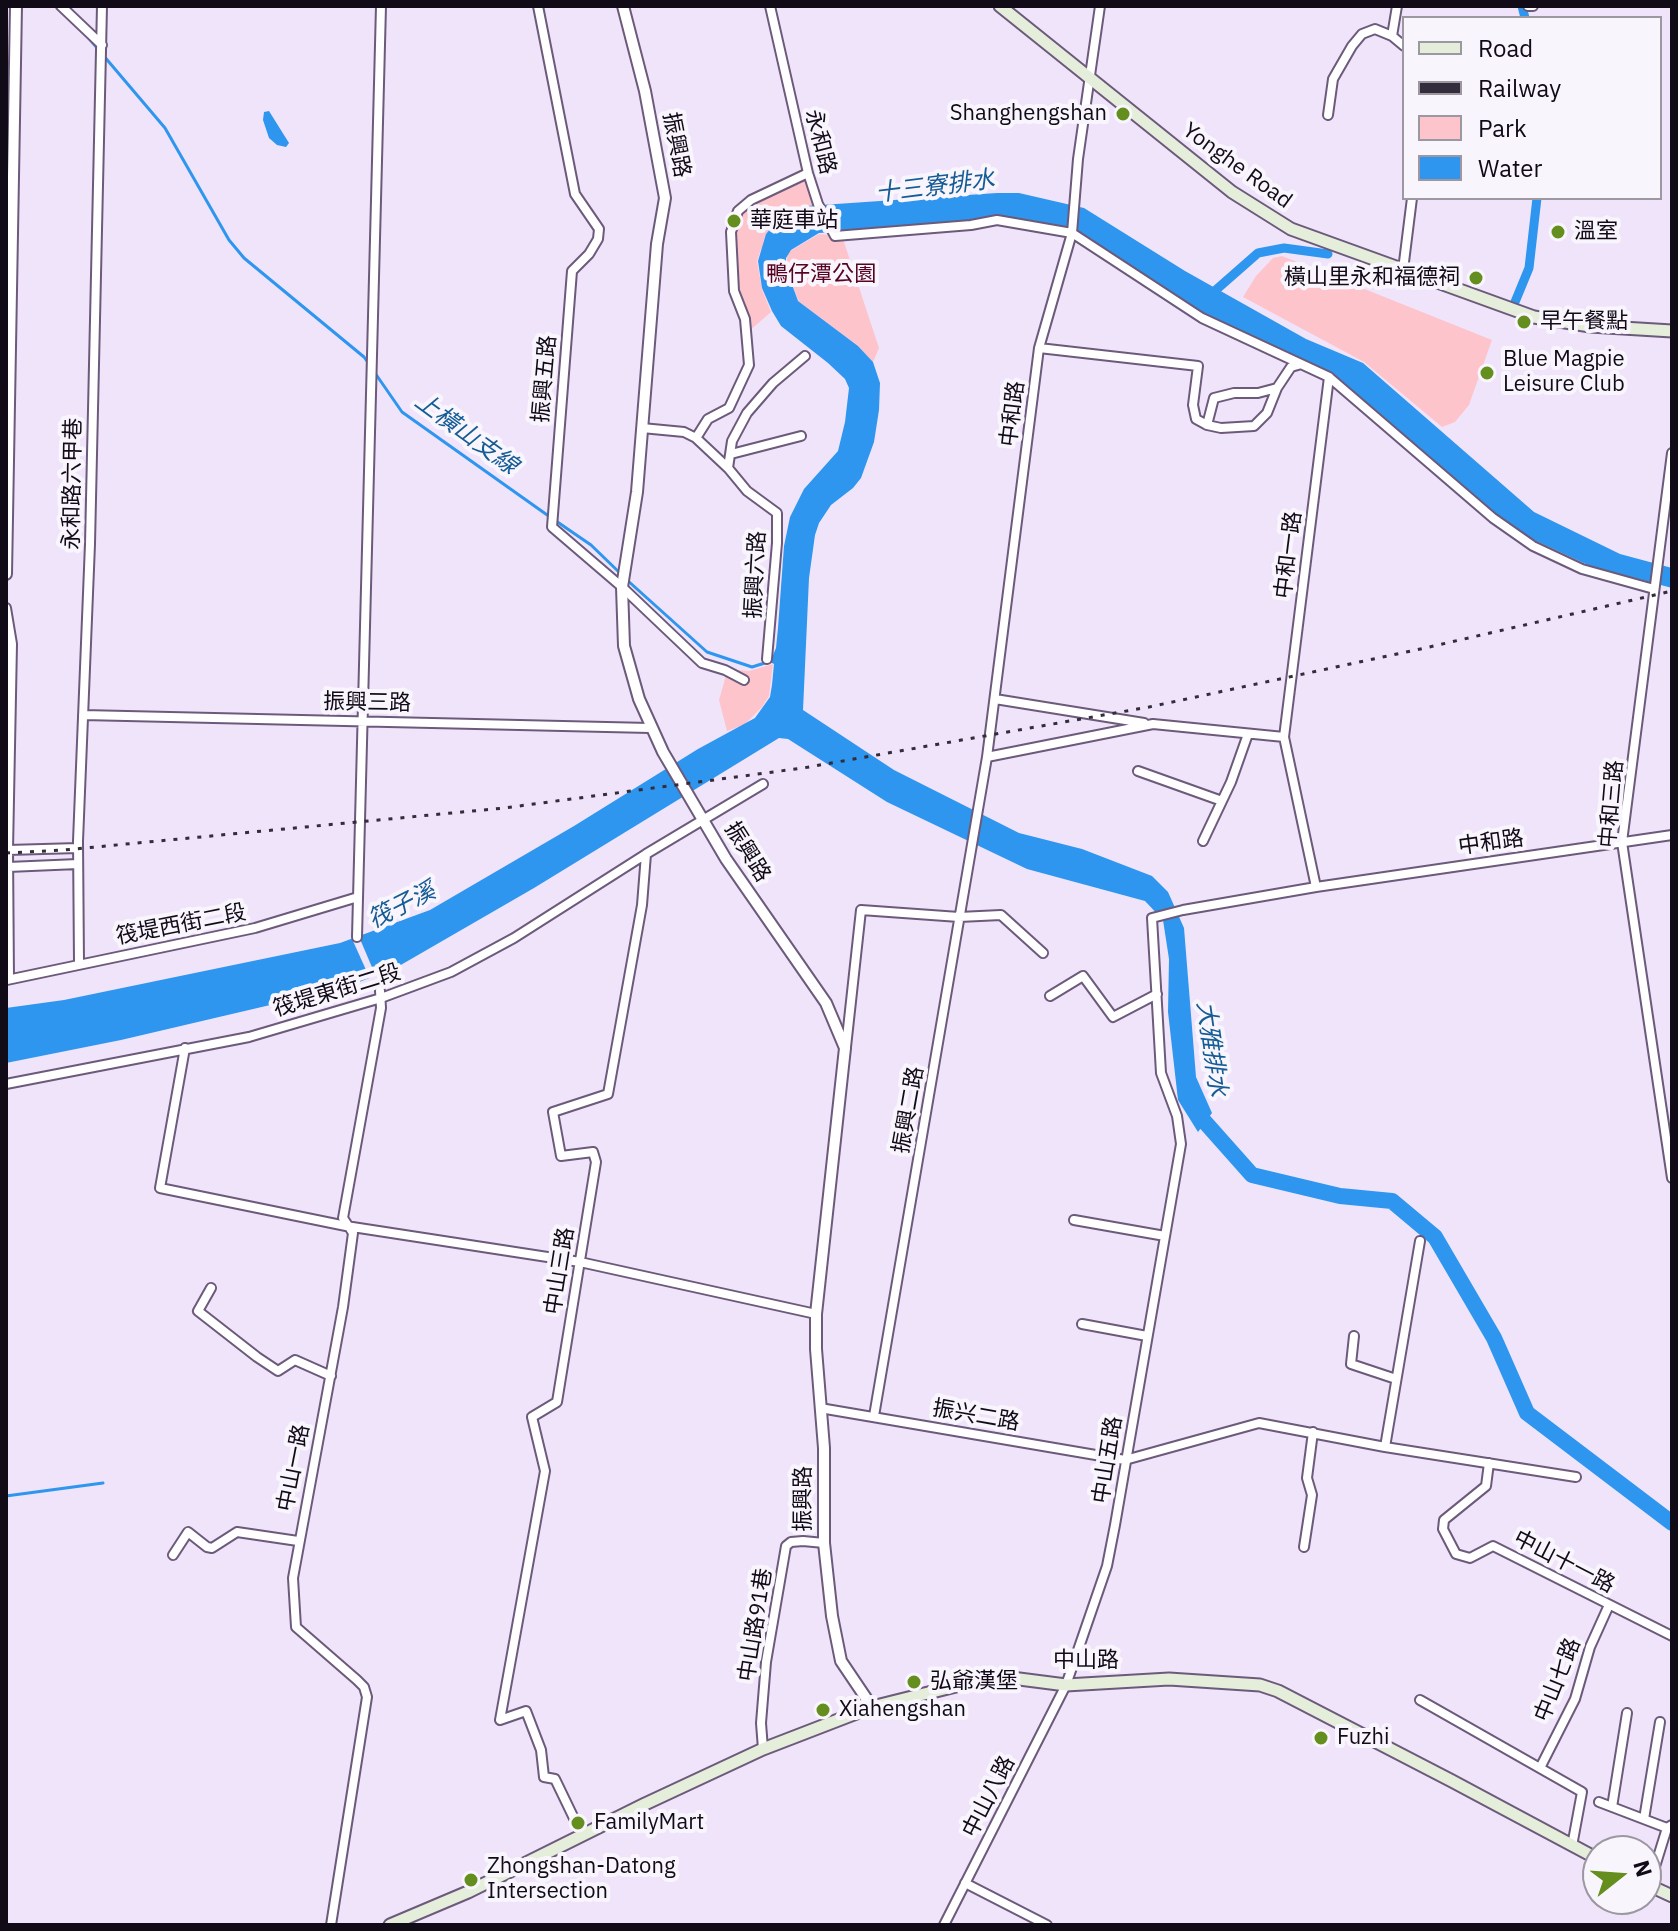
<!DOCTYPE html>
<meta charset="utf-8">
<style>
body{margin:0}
#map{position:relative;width:1678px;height:1931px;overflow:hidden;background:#f0e4fb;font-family:"IBM Plex Sans",sans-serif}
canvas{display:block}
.frame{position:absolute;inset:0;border:8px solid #110a17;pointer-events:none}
.legend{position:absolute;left:1402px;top:16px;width:260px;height:184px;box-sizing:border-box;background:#f9f5fd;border:2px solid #9c97a1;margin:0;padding:10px 14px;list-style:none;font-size:24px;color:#110a17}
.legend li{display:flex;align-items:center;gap:16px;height:40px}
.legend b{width:40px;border:2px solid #9c97a1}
.north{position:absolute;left:1582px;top:1835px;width:80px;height:80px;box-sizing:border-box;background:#f9f5fd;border:2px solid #9c97a1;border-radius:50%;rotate:73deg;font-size:22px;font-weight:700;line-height:32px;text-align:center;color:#110a17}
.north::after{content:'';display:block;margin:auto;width:28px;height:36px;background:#648f1f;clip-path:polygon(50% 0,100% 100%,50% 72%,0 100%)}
</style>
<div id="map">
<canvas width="1678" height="1931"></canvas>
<div class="frame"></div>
<ul class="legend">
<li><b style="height:10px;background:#e5eeda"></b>Road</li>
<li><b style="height:10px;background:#332c3a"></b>Railway</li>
<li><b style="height:22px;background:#fec4cc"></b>Park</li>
<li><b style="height:22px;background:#2e96ee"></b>Water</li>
</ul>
<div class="north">N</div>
</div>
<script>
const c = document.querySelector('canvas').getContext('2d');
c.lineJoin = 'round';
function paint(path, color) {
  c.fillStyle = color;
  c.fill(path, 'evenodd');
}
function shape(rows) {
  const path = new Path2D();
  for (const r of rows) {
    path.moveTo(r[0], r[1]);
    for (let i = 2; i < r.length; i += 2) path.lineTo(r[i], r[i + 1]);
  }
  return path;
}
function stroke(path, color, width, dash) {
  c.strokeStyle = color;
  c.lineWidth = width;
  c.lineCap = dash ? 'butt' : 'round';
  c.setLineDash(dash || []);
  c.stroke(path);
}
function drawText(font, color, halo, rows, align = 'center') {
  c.font = font + ' "IBM Plex Sans","Noto Sans TC",sans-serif';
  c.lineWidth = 8;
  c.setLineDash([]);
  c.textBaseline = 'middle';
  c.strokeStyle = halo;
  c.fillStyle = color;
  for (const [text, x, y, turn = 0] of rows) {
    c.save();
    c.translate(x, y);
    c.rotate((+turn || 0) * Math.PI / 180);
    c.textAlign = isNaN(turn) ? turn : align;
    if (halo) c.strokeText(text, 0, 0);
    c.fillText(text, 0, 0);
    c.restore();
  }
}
paint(shape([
 [808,174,818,204,782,214,766,234,763,243,790,251,819,234,842,236,879,348,873,362,858,346,798,301,787,268,787,256,761,249,757,261,762,289,771,312,747,333,734,291,731,232,738,211],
 [1282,256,1492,340,1469,405,1455,422,1442,427,1364,362,1243,297,1256,276,1273,258],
 [773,664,769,696,762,707,744,725,727,731,719,700,727,672,730,669,749,671]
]), '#fec4cc');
paint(shape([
 [269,111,289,143,286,147,277,145,269,138,263,120,264,112],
 [997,193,1019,193,1084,208,1185,271,1306,339,1363,363,1534,512,1620,554,1672,568,1672,588,1590,566,1534,540,1495,516,1331,374,1204,316,1079,232,1050,224,996,217,969,222,819,233,791,250,786,258,786,268,798,301,858,346,873,362,880,383,879,410,874,442,861,478,853,488,831,505,819,523,815,535,809,578,803,710,894,770,1019,833,1082,849,1152,876,1168,892,1184,928,1196,1077,1212,1113,1198,1132,1178,1100,1168,1012,1169,959,1163,920,1145,901,1027,869,887,802,788,739,779,738,534,888,399,966,347,987,121,1040,6,1063,6,1008,64,1000,340,943,430,910,574,826,698,749,755,718,770,697,772,685,774,664,770,662,776,648,778,628,784,546,790,517,804,489,838,451,845,422,849,388,845,379,828,363,781,326,772,311,762,288,758,261,766,234,782,215,807,206]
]), '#2e96ee');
paint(shape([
 [360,939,377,979,371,981,353,941]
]), '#f0e4fb');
stroke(shape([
 [87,36,98,49],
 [103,55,165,128,229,240,244,258,364,357,369,364],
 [375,373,402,412,550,517],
 [556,521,591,545,621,574],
 [627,580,707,652,752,667,768,662],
 [6,1496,103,1483]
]), '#2e96ee', 3);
stroke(shape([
 [1522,6,1525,18],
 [1209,296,1258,253,1284,248,1328,254],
 [1515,302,1529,268,1537,198]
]), '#2e96ee', 9);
stroke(shape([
 [1195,1106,1196,1112,1252,1175,1340,1196,1392,1201,1435,1237,1494,1338,1527,1413,1672,1523]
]), '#2e96ee', 16);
const minor = shape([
 [61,6,102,45],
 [538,6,575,194,599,229,598,239,589,254,572,271,552,527,622,587,702,663,725,670,744,680],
 [770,6,808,173,818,204,835,236,971,225,997,220,1072,233,1202,318,1329,377,1493,518,1533,546,1582,569,1654,589],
 [1397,6,1392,36,1404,46],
 [1528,6,1533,6],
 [1328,115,1333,79,1352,46,1362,34,1375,29,1392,36],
 [1403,270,1412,198],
 [1039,348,1198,366,1193,405,1196,419,1207,425,1214,398,1234,393,1258,393,1277,388,1291,367,1298,365],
 [1207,425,1221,428,1254,426,1267,413,1277,388],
 [642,428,684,432,696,438,728,468,747,491,777,513,777,543,767,659],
 [696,438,708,419,729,408,749,365,745,319,734,291,731,232,738,211,751,200,808,173],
 [1672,453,1622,842,1672,1178],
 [731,454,801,436],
 [728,468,732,441,747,413,773,383,805,356],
 [6,608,12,644,8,850,9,979],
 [995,699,1144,723],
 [83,715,650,728],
 [987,757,1153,724,1284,737],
 [1138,771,1222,801],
 [1203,841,1231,782,1248,734],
 [8,850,78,848],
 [8,867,78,864],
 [1316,887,1284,737,1329,377],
 [357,937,381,6],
 [79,963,78,841,90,544,102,6],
 [7,980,255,928,358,897],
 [1050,996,1083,976,1113,1017,1157,994],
 [846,1047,861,910,959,917,1001,915,1043,953],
 [185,1048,160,1188,346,1226,580,1262,816,1314],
 [6,1084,249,1037,381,998,451,972,514,938,646,854],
 [1074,1220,1165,1236],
 [211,1288,198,1311,257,1357,278,1371,295,1360,331,1376],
 [1082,1324,1147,1336],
 [1354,1336,1351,1364,1396,1379],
 [820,1408,1125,1460,1259,1423,1385,1447,1576,1477],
 [874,1416,987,757,1039,348,1072,233,1078,159,1100,6],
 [1385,1447,1420,1241],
 [1489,1463,1486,1486,1444,1520,1443,1529,1456,1554,1470,1558,1493,1546,1672,1636],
 [1304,1547,1312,1495,1307,1478,1313,1432],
 [173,1555,188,1532,207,1547,212,1548,237,1532,298,1541],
 [1420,1700,1582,1792,1572,1846],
 [763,1749,761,1723,766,1662,786,1546,791,1542,803,1541,824,1543],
 [1540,1768,1575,1699,1590,1647,1609,1605],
 [1599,1802,1667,1828,1672,1825],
 [1612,1807,1627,1713],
 [1644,1819,1660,1722],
 [582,1835,555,1779,544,1777,541,1750,526,1711,500,1720,545,1471,532,1417,557,1402,596,1162,593,1152,561,1156,553,1112,608,1094,642,905,646,854,763,784],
 [965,1883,1047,1925],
 [1649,1886,1667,1828],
 [331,1925,367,1697,364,1687,357,1680,296,1627,293,1578,343,1307,353,1233,343,1218,381,1008,380,991],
 [944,1925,1066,1685,1107,1566,1115,1525,1181,1144,1177,1116,1161,1073,1152,918,1183,910,1316,887,1672,835]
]);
const tertiary = shape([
 [623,6,645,91,665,198,657,244,637,492,622,587,624,646,639,699,663,752,726,859,826,1003,845,1048,816,1314,816,1349,824,1448,824,1543,832,1616,841,1661,872,1707],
 [6,574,16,6]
]);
const secondary = shape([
 [1000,6,1232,192,1291,229,1534,317,1590,326,1672,331],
 [1646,1884,1672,1896],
 [390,1925,468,1892,645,1804,763,1749,872,1707,996,1676,1066,1685,1169,1679,1260,1685,1278,1691,1452,1781,1598,1859]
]);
stroke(minor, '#6c5a7b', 12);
stroke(tertiary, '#6c5a7b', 14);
stroke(secondary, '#6c5a7b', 15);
stroke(minor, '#fff', 8);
stroke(tertiary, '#fff', 10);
stroke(secondary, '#e5eeda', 11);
stroke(shape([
 [6,853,64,850,504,808,803,768,1149,707,1425,648,1672,591]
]), '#332c3a', 3, [4, 8]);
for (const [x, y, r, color] of [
 [1123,114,8,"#648f1f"],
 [734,221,8,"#648f1f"],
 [1558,232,8,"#648f1f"],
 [1476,278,8,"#648f1f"],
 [1524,322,8,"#648f1f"],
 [1487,373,8,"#648f1f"],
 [914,1682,8,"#648f1f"],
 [823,1710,8,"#648f1f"],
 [1321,1738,8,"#648f1f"],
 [578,1823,8,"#648f1f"],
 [471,1880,8,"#648f1f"]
]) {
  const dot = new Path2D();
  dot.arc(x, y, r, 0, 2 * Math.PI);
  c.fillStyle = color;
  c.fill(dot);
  stroke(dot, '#f9f5fd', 3);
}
drawText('22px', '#110a17', '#f9f5fd', [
 ["Shanghengshan",1107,114,"right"],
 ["華庭車站",750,221],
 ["溫室",1574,232],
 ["橫山里永和福德祠",1460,278,"right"],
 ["早午餐點",1540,322],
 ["Blue Magpie",1503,360],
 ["Leisure Club",1503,385],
 ["弘爺漢堡",930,1682],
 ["Xiahengshan",839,1710],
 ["Fuzhi",1337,1738],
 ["FamilyMart",594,1823],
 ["Zhongshan-Datong",487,1867],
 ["Intersection",487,1892]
], 'left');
drawText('22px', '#110a17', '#f9f5fd', [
 ["永和路",820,142,76],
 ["振興路",676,145,79],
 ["Yonghe Road",1237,166,36],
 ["振興五路",545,379,-85],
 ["中和路",1013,414,-83],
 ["永和路六甲巷",73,484,-89],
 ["中和一路",1289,555,-83],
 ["振興六路",756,575,-87],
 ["振興三路",367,703,1],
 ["中和三路",1612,804,-85],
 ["中和路",1491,843,-8],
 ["振興路",747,852,58],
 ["筏堤西街二段",181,925,-11],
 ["筏堤東街二段",337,991,-17],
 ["振興二路",909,1110,-80],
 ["中山三路",560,1271,-81],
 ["振兴二路",976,1416,10],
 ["中山五路",1108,1460,-81],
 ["中山一路",294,1468,-79],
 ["振興路",804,1499,-90],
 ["中山十一路",1564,1562,27],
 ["中山路91巷",756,1625,-81],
 ["中山路",1086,1661],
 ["中山七路",1558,1680,-68],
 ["中山八路",989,1797,-63]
]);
drawText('22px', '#560220', '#f9f5fd', [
 ["鴨仔潭公園",821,275]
]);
drawText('italic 24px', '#155b94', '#f9f5fd', [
 ["十三寮排水",935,187,-7],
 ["上橫山支線",466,434,36],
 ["筏子溪",402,906,-27],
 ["大雅排水",1211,1049,82]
]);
</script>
